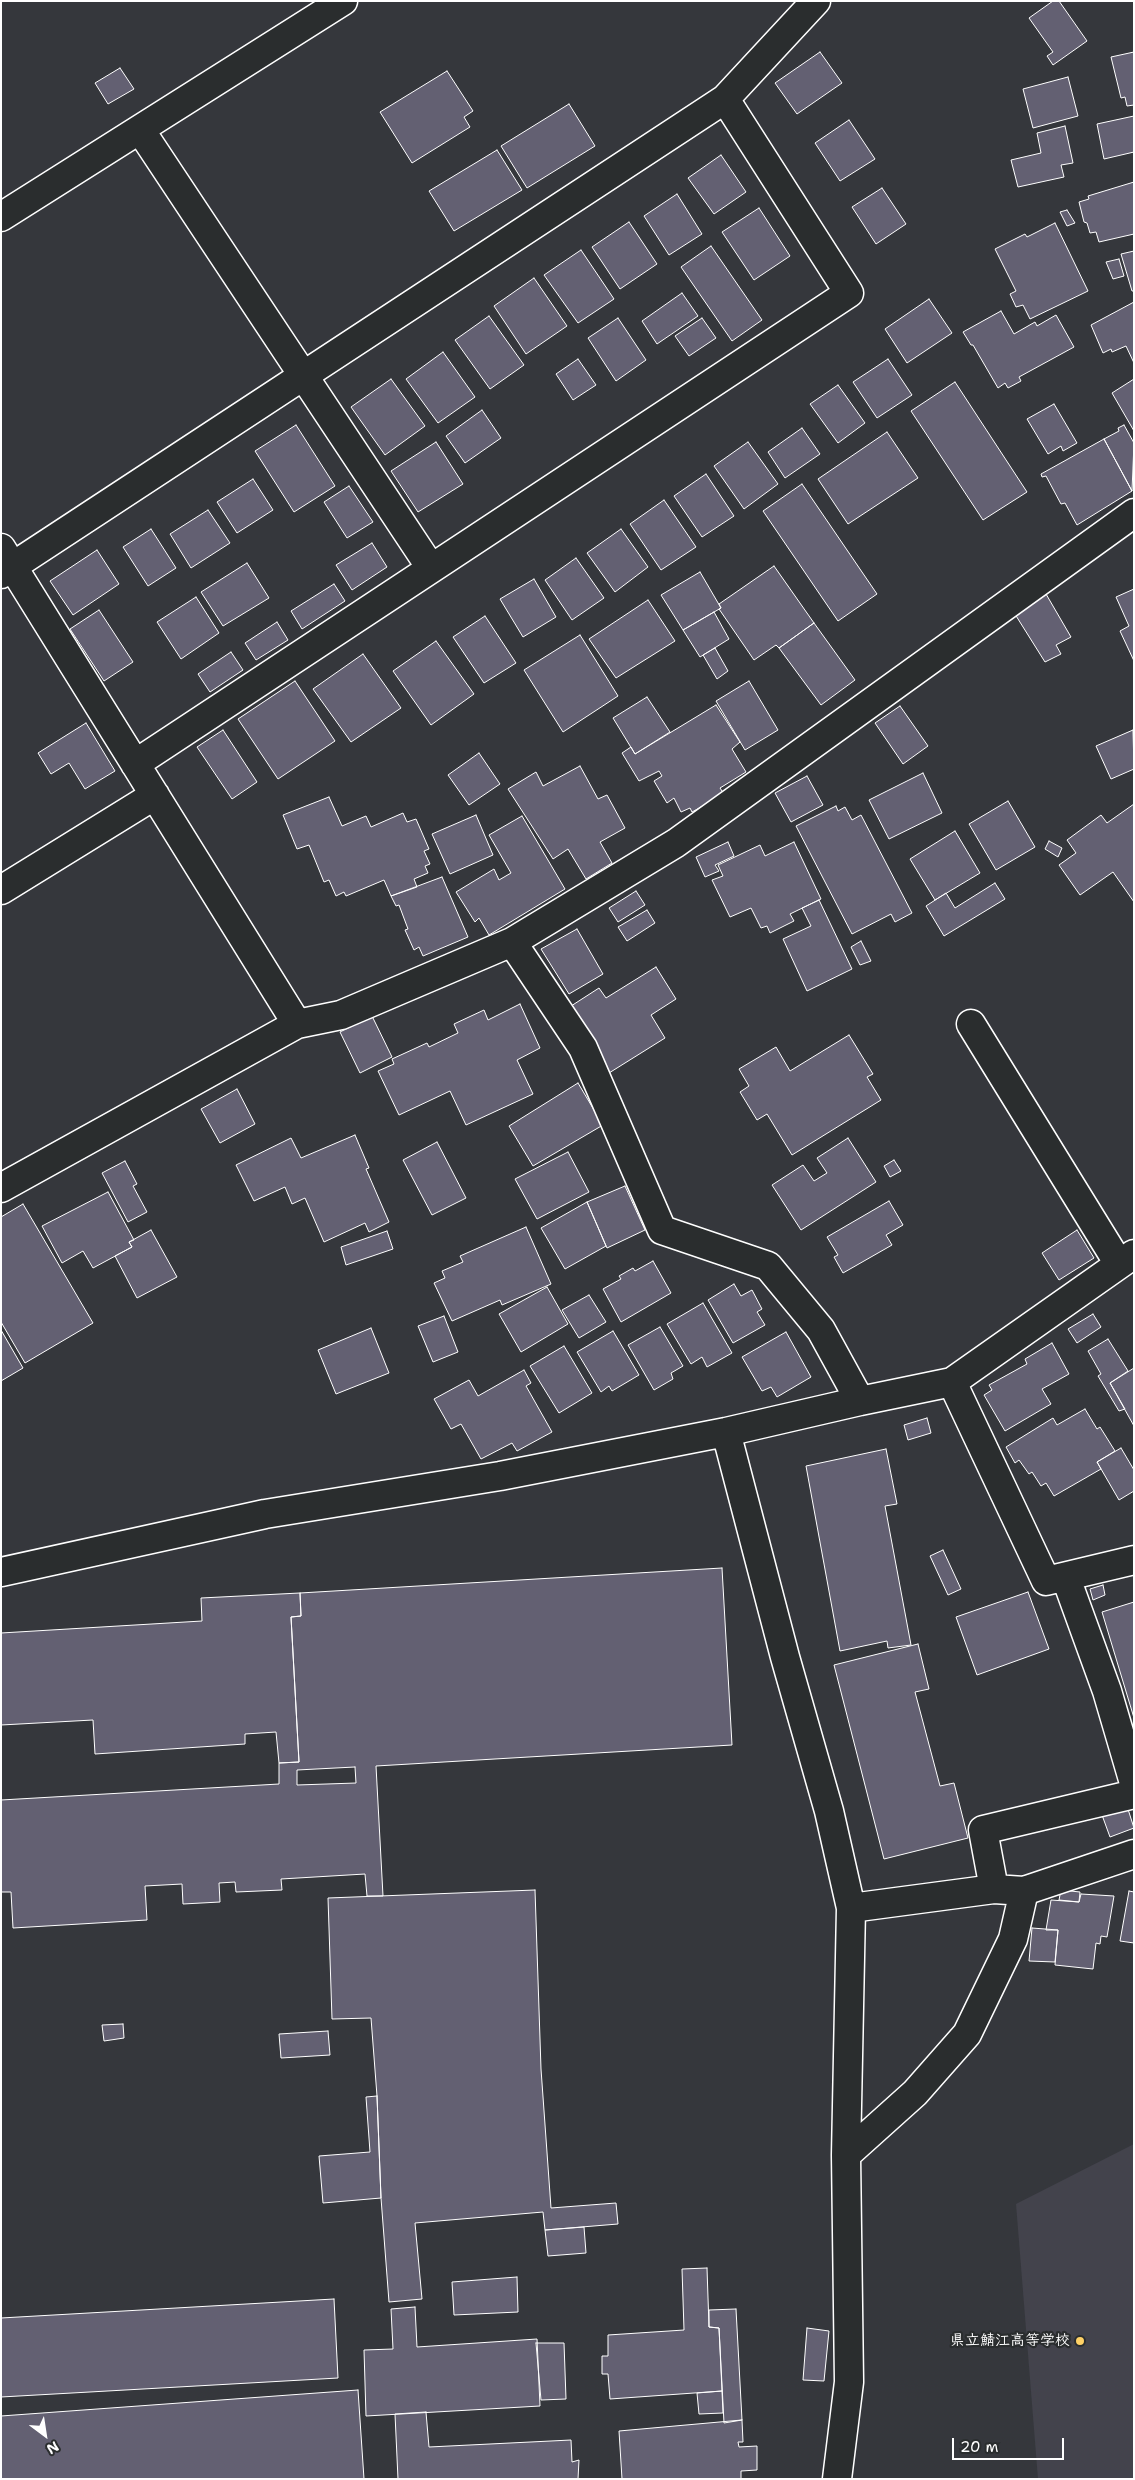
<!DOCTYPE html>
<meta charset="utf-8">
<style>
body{margin:0}
#map{position:relative;width:1135px;height:2480px;overflow:hidden;background:#35373c;font-family:"Shantell Sans",sans-serif}
canvas{display:block}
.frame{position:absolute;inset:0;border:2px solid #fff;pointer-events:none}
.north{position:absolute;left:20px;top:2410px;width:50px;height:50px;-webkit-text-stroke:4px #2a2d2e;paint-order:stroke;rotate:149deg;font-size:14px;font-weight:700;line-height:20px;text-align:center;color:#fff}
.north::after{content:'';display:block;margin:auto;width:18px;height:22px;background:#fff;clip-path:polygon(50% 0,100% 100%,50% 72%,0 100%)}
.scale{position:absolute;left:952px;top:2438px;width:112px;height:22px;box-sizing:border-box;border:2px solid #fff;border-top:0;padding-left:6px;font-size:15px;line-height:18px;white-space:nowrap;color:#fff;-webkit-text-stroke:4px #2a2d2e;paint-order:stroke}
</style>
<div id="map">
<canvas width="1135" height="2480"></canvas>
<div class="frame"></div>
<div class="north">N</div>
<div class="scale">20 m</div>
</div>
<script>
const c = document.querySelector('canvas').getContext('2d');
c.lineJoin = 'round';
function paint(path, color) {
  c.fillStyle = color;
  c.fill(path, 'evenodd');
}
function shape(rows) {
  const path = new Path2D();
  for (const r of rows) {
    path.moveTo(r[0], r[1]);
    for (let i = 2; i < r.length; i += 2) path.lineTo(r[i], r[i + 1]);
  }
  return path;
}
function stroke(path, color, width, dash) {
  c.strokeStyle = color;
  c.lineWidth = width;
  c.lineCap = dash ? 'butt' : 'round';
  c.setLineDash(dash || []);
  c.stroke(path);
}
function drawText(font, color, halo, rows, align = 'center') {
  c.font = font + ' "Shantell Sans","Klee One",sans-serif';
  c.lineWidth = 4.5;
  c.setLineDash([]);
  c.textBaseline = 'middle';
  c.strokeStyle = halo;
  c.fillStyle = color;
  for (const [text, x, y, turn = 0] of rows) {
    c.save();
    c.translate(x, y);
    c.rotate((+turn || 0) * Math.PI / 180);
    c.textAlign = isNaN(turn) ? turn : align;
    if (halo) c.strokeText(text, 0, 0);
    c.fillText(text, 0, 0);
    c.restore();
  }
}
paint(shape([
 [1134,2144,1134,2479,1038,2479,1016,2204]
]), '#43434c');
const building = shape([
 [1053,1,1059,1,1087,41,1053,65,1047,56,1053,52,1029,18,1053,1],
 [820,52,842,83,797,114,775,83,820,52],
 [1134,52,1134,105,1127,106,1125,97,1121,98,1111,57,1134,52],
 [120,68,134,89,108,104,95,83,120,68],
 [447,71,473,111,464,117,470,127,412,163,380,112,447,71],
 [1068,77,1078,116,1033,128,1023,89,1068,77],
 [569,104,595,146,527,188,501,146,569,104],
 [1134,116,1134,152,1104,159,1097,124,1134,116],
 [849,120,875,159,840,181,815,143,849,120],
 [1065,126,1073,163,1061,165,1064,177,1018,187,1011,160,1041,153,1037,133,1065,126],
 [497,150,522,190,454,231,429,191,497,150],
 [721,155,746,192,714,214,688,178,721,155],
 [1134,182,1134,234,1099,242,1096,232,1090,233,1087,223,1084,222,1079,202,1089,199,1088,196,1134,182],
 [882,188,906,224,876,244,852,207,882,188],
 [677,194,702,234,669,255,644,216,677,194],
 [759,208,790,256,754,280,722,232,759,208],
 [1067,210,1075,223,1067,226,1060,212,1067,210],
 [629,222,657,264,620,289,592,247,629,222],
 [1055,223,1088,291,1030,319,1023,305,1016,307,1010,294,1016,291,995,249,1025,234,1027,237,1055,223],
 [711,246,762,320,732,341,681,267,711,246],
 [581,250,614,299,578,323,544,275,581,250],
 [1134,251,1134,291,1132,291,1121,254,1134,251],
 [1119,259,1124,276,1113,279,1106,262,1119,259],
 [534,278,567,326,526,354,494,306,534,278],
 [682,293,698,316,657,344,642,321,682,293],
 [929,299,952,333,907,363,885,329,929,299],
 [1134,302,1134,363,1126,346,1112,352,1111,349,1103,353,1091,325,1134,302],
 [1001,311,1014,334,1035,322,1037,326,1056,315,1074,347,1019,377,1021,381,1008,388,1005,383,998,388,973,345,971,345,963,332,1001,311],
 [489,316,524,365,490,389,455,340,489,316],
 [618,318,646,360,616,381,588,338,618,318],
 [702,318,716,338,689,356,675,336,702,318],
 [443,352,475,397,438,423,406,379,443,352],
 [578,359,596,385,573,400,556,374,578,359],
 [888,359,912,395,877,418,853,382,888,359],
 [391,379,425,426,385,455,351,407,391,379],
 [1134,379,1134,431,1112,393,1134,379],
 [955,382,1027,492,983,520,911,411,955,382],
 [838,385,865,423,838,443,810,404,838,385],
 [1054,404,1077,443,1063,451,1061,446,1048,454,1027,419,1054,404],
 [482,410,501,438,465,463,446,436,482,410],
 [296,425,335,486,294,512,255,451,296,425],
 [1124,425,1134,443,1132,491,1104,439,1119,431,1118,428,1124,425],
 [802,428,820,454,785,478,768,452,802,428],
 [887,432,918,478,848,524,818,479,887,432],
 [1104,439,1132,491,1077,525,1065,503,1061,504,1046,476,1042,477,1041,474,1104,439],
 [436,442,463,484,418,512,391,471,436,442],
 [748,442,778,484,744,509,714,466,748,442],
 [706,474,734,516,702,537,674,496,706,474],
 [253,479,273,510,237,533,217,502,253,479],
 [802,484,877,594,838,621,763,511,802,484],
 [349,486,373,522,347,538,324,502,349,486],
 [664,500,696,547,661,570,630,524,664,500],
 [208,510,230,543,191,568,170,534,208,510],
 [151,529,176,568,148,586,123,547,151,529],
 [621,529,648,567,615,592,587,553,621,529],
 [372,543,387,567,352,590,336,565,372,543],
 [97,550,119,584,73,615,50,581,97,550],
 [576,558,604,598,572,620,545,580,576,558],
 [247,563,269,598,223,626,201,592,247,563],
 [774,566,814,623,779,648,776,645,754,660,719,609,721,608,719,604,774,566],
 [700,572,721,608,683,630,661,595,700,572],
 [534,579,556,617,523,637,500,599,534,579],
 [334,584,345,601,302,629,291,611,334,584],
 [1134,589,1134,661,1120,631,1129,626,1116,597,1134,589],
 [1046,594,1071,637,1056,645,1061,654,1045,662,1013,611,1046,594],
 [196,597,219,633,181,659,157,622,196,597],
 [648,600,675,641,616,678,589,639,648,600],
 [99,610,133,662,104,681,70,629,99,610],
 [714,612,729,639,700,657,683,630,714,612],
 [485,616,516,663,484,683,453,637,485,616],
 [277,622,288,640,256,660,245,643,277,622],
 [814,623,855,680,821,705,779,648,814,623],
 [580,635,618,696,563,732,524,670,580,635],
 [436,641,474,694,431,725,393,671,436,641],
 [715,648,728,671,717,679,703,655,715,648],
 [231,652,243,670,210,692,198,674,231,652],
 [363,654,401,708,351,742,313,689,363,654],
 [295,681,335,741,278,779,238,719,295,681],
 [749,681,778,730,745,750,716,701,749,681],
 [647,697,670,732,635,754,613,718,647,697],
 [716,705,740,742,732,749,746,772,720,788,724,794,692,812,690,808,681,812,674,798,667,803,654,781,662,776,659,771,639,781,622,753,631,747,635,754,716,705],
 [900,706,928,746,903,764,875,723,900,706],
 [86,723,115,771,85,789,69,763,51,774,38,753,86,723],
 [223,730,257,782,232,799,197,747,223,730],
 [1133,730,1134,769,1111,779,1096,746,1133,730],
 [479,753,500,784,469,805,448,775,479,753],
 [580,766,598,799,607,795,625,828,600,842,612,863,586,879,568,849,553,859,508,789,536,772,543,786,580,766],
 [923,773,942,813,889,839,869,800,923,773],
 [807,776,823,805,791,822,775,793,807,776],
 [329,797,342,826,366,816,371,827,403,813,407,822,416,819,429,849,424,851,430,864,425,866,428,873,414,879,417,887,391,896,384,880,346,896,344,892,336,896,329,880,324,882,309,845,297,849,283,815,329,797],
 [1008,801,1035,847,996,870,969,824,1008,801],
 [1134,804,1134,902,1113,872,1080,895,1059,865,1076,853,1067,840,1101,815,1107,823,1134,804],
 [836,806,838,811,845,807,852,820,861,815,912,913,895,922,891,914,852,934,796,826,836,806],
 [476,815,493,855,450,874,432,834,476,815],
 [522,816,565,889,489,935,479,918,475,922,456,892,494,869,499,880,511,873,489,835,522,816],
 [955,831,980,873,935,900,910,859,955,831],
 [1049,841,1062,848,1058,857,1045,849,1049,841],
 [728,842,734,856,715,865,719,871,705,877,696,857,728,842],
 [794,842,821,899,790,914,794,921,770,933,767,926,761,928,751,908,730,917,712,880,723,876,718,865,760,845,765,856,794,842],
 [442,877,468,937,423,956,419,947,414,950,405,930,408,929,399,905,396,906,391,896,442,877],
 [995,883,1005,899,944,936,926,906,946,893,955,908,995,883],
 [636,891,645,905,618,922,609,908,636,891],
 [819,900,852,969,807,991,783,939,811,926,802,908,819,900],
 [647,910,655,923,627,941,618,927,647,910],
 [577,929,603,974,569,994,541,949,577,929],
 [861,941,871,961,860,965,851,947,861,941],
 [656,967,676,999,651,1015,665,1038,609,1073,568,1008,599,988,606,998,656,967],
 [520,1004,540,1048,517,1060,533,1094,466,1125,450,1091,399,1115,378,1071,394,1064,392,1059,427,1043,429,1047,458,1033,454,1024,484,1010,488,1020,520,1004],
 [372,1016,392,1057,360,1073,340,1032,372,1016],
 [849,1035,873,1074,867,1077,881,1100,792,1155,767,1114,757,1120,740,1092,749,1086,739,1069,776,1047,790,1071,849,1035],
 [578,1083,603,1125,533,1166,509,1126,578,1083],
 [237,1089,255,1124,220,1143,201,1109,237,1089],
 [355,1135,369,1168,366,1169,389,1222,369,1232,365,1223,324,1242,305,1198,292,1204,285,1187,254,1201,236,1165,291,1138,301,1158,355,1135],
 [848,1138,876,1182,801,1230,772,1185,803,1165,814,1181,827,1173,817,1158,848,1138],
 [437,1142,466,1198,432,1215,403,1160,437,1142],
 [568,1152,589,1192,537,1219,515,1179,568,1152],
 [894,1160,901,1171,890,1177,884,1166,894,1160],
 [125,1161,137,1184,133,1186,147,1212,128,1222,102,1173,125,1161],
 [625,1186,645,1230,607,1248,587,1202,625,1186],
 [108,1192,134,1240,129,1242,132,1247,93,1268,83,1251,62,1263,42,1226,108,1192],
 [889,1201,903,1225,886,1235,892,1245,843,1273,834,1257,838,1255,827,1237,889,1201],
 [587,1202,606,1246,565,1269,541,1228,587,1202],
 [23,1204,93,1323,25,1363,1,1322,1,1217,23,1204],
 [526,1227,551,1284,502,1305,500,1300,452,1321,434,1283,445,1278,442,1271,463,1262,460,1256,526,1227],
 [151,1230,177,1277,137,1298,115,1256,132,1247,129,1242,151,1230],
 [1077,1230,1094,1258,1059,1280,1042,1253,1077,1230],
 [387,1231,393,1249,346,1265,341,1247,387,1231],
 [653,1261,671,1293,621,1322,603,1289,621,1279,619,1276,633,1268,635,1271,653,1261],
 [734,1284,741,1296,752,1290,762,1309,757,1312,765,1325,733,1343,708,1300,734,1284],
 [547,1287,568,1324,521,1352,499,1314,547,1287],
 [589,1295,606,1322,579,1338,562,1310,589,1295],
 [703,1303,732,1353,707,1367,702,1357,691,1364,667,1324,703,1303],
 [1093,1314,1101,1327,1077,1343,1068,1329,1093,1314],
 [444,1316,458,1352,433,1362,418,1326,444,1316],
 [660,1327,683,1366,671,1373,673,1379,654,1390,628,1345,660,1327],
 [371,1328,389,1373,336,1394,318,1350,371,1328],
 [1,1330,23,1368,1,1381,1,1330],
 [613,1331,639,1375,612,1391,609,1386,601,1392,577,1352,613,1331],
 [786,1332,811,1377,777,1397,771,1387,762,1391,742,1357,786,1332],
 [1108,1339,1128,1371,1110,1383,1125,1409,1119,1411,1098,1376,1101,1374,1088,1351,1108,1339],
 [1052,1343,1069,1374,1042,1389,1051,1404,1005,1431,984,1395,992,1390,989,1385,1027,1364,1025,1359,1052,1343],
 [564,1346,592,1393,559,1413,530,1366,564,1346],
 [1134,1368,1134,1426,1110,1383,1134,1368],
 [524,1370,531,1383,526,1386,552,1432,517,1451,512,1443,481,1459,461,1424,451,1429,434,1399,469,1380,478,1396,524,1370],
 [1085,1409,1097,1429,1100,1427,1115,1451,1097,1462,1101,1469,1054,1496,1046,1483,1041,1486,1032,1472,1029,1474,1019,1460,1015,1463,1006,1447,1053,1418,1057,1425,1085,1409],
 [927,1418,931,1433,908,1440,904,1425,927,1418],
 [1121,1448,1134,1470,1134,1491,1119,1500,1097,1462,1121,1448],
 [886,1449,897,1504,885,1506,911,1645,888,1648,887,1641,840,1651,806,1466,886,1449],
 [943,1550,961,1589,948,1595,930,1556,943,1550],
 [722,1568,732,1745,376,1766,383,1896,367,1896,365,1874,281,1879,282,1890,236,1892,235,1882,219,1883,220,1902,183,1904,182,1884,145,1886,147,1920,13,1928,11,1892,1,1892,1,1800,279,1784,279,1763,299,1762,291,1617,301,1616,300,1593,722,1568],
 [355,1767,356,1783,297,1785,297,1770,355,1767],
 [1103,1585,1105,1595,1093,1600,1090,1589,1103,1585],
 [1028,1592,1049,1649,977,1675,956,1617,1028,1592],
 [300,1593,301,1616,291,1617,299,1762,279,1763,276,1732,245,1734,245,1744,95,1754,93,1720,1,1725,1,1633,202,1621,201,1598,300,1593],
 [1134,1602,1134,1718,1102,1612,1134,1602],
 [918,1644,929,1689,915,1692,940,1786,954,1783,968,1838,884,1859,834,1665,918,1644],
 [1127,1806,1134,1828,1110,1837,1102,1815,1127,1806],
 [535,1890,541,2069,551,2208,616,2203,618,2224,545,2230,543,2212,415,2223,422,2299,389,2302,381,2198,377,2096,371,2018,332,2019,328,1898,535,1890],
 [1061,1890,1080,1892,1079,1902,1059,1900,1061,1890],
 [1129,1891,1134,1892,1134,1943,1120,1941,1129,1891],
 [1081,1894,1114,1896,1107,1937,1101,1936,1100,1944,1096,1943,1093,1969,1055,1965,1058,1930,1046,1930,1051,1900,1079,1902,1081,1894],
 [1032,1928,1058,1930,1055,1962,1029,1961,1032,1928],
 [123,2024,124,2038,104,2041,102,2025,123,2024],
 [328,2031,330,2055,281,2058,279,2034,328,2031],
 [377,2096,381,2198,323,2203,319,2156,370,2152,366,2097,377,2096],
 [584,2227,586,2253,548,2256,545,2230,584,2227],
 [707,2268,709,2327,719,2328,722,2391,610,2399,608,2374,602,2374,602,2356,608,2356,608,2335,684,2330,682,2269,707,2268],
 [517,2277,518,2312,454,2315,452,2282,517,2277],
 [334,2299,338,2378,1,2397,1,2318,334,2299],
 [415,2307,417,2347,537,2339,540,2406,366,2416,364,2350,393,2349,391,2309,415,2307],
 [736,2309,742,2420,724,2423,719,2328,709,2327,709,2310,736,2309],
 [807,2328,829,2331,824,2381,803,2380,807,2328],
 [536,2343,564,2343,566,2399,541,2400,536,2343],
 [358,2390,364,2479,1,2479,1,2416,358,2390],
 [722,2391,723,2413,699,2414,697,2393,722,2391],
 [426,2412,429,2447,571,2440,572,2462,579,2460,578,2479,398,2479,395,2414,426,2412],
 [742,2420,743,2442,738,2442,739,2447,757,2446,757,2470,741,2471,741,2479,622,2479,619,2431,742,2420]
]);
paint(building, '#636072');
stroke(building, '#fff', 1);
const minor = shape([
 [141,131,431,568],
 [1,217,343,1],
 [1,548,297,1024],
 [1,574,725,99,816,1],
 [135,764,849,293,725,99],
 [1,890,155,795],
 [512,942,583,1048,662,1230,768,1266,821,1330,860,1401],
 [971,1024,1119,1264],
 [1,1188,297,1024,341,1015,512,942,676,843,1134,513],
 [952,1382,1046,1581,1134,1560],
 [726,1432,785,1657,829,1811,851,1908,846,2155,849,2382,837,2479],
 [1,1572,265,1514,500,1476,726,1432,860,1401,952,1382,1134,1254],
 [1066,1578,1107,1691,1134,1783],
 [994,1889,983,1830,1134,1794],
 [851,1908,994,1889,1024,1891,1134,1854],
 [846,2155,915,2093,967,2034,1013,1939,1024,1891]
]);
stroke(minor, '#fff', 31);
stroke(minor, '#2a2d2e', 28);
for (const [x, y, r, color] of [
 [1080,2341,5,"#ffd166"]
]) {
  const dot = new Path2D();
  dot.arc(x, y, r, 0, 2 * Math.PI);
  c.fillStyle = color;
  c.fill(dot);
  stroke(dot, '#2a2d2e', 2);
}
drawText('bold 15px', '#fff', '#2a2d2e', [
 ["県立鯖江高等学校",1070,2341]
], 'right');
</script>
